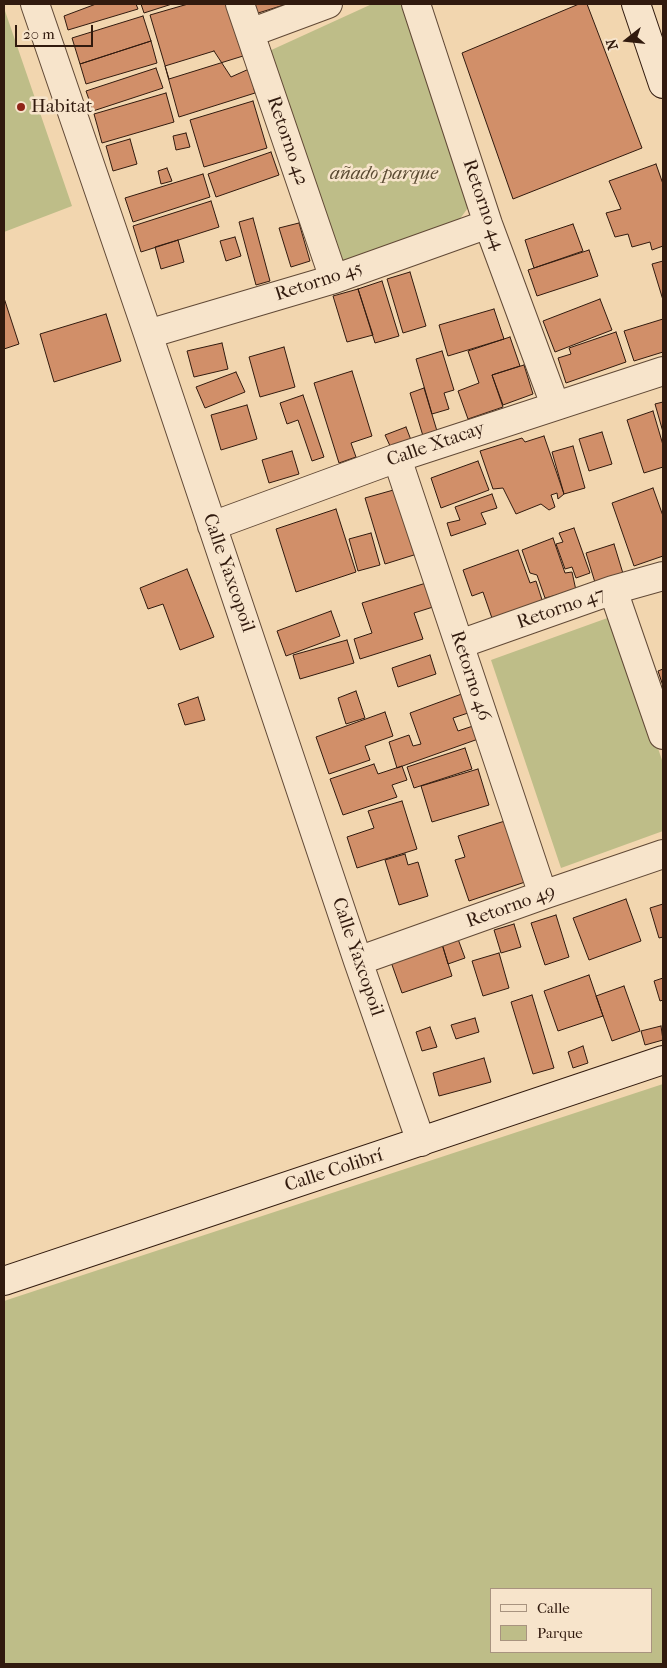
<!DOCTYPE html>
<meta charset="utf-8">
<style>
body{margin:0}
#map{position:relative;width:667px;height:1668px;overflow:hidden;background:#f2d6af;font-family:"IM FELL French Canon",serif}
canvas{display:block}
.frame{position:absolute;inset:0;border:5px solid #311a0e;pointer-events:none}
.legend{position:absolute;left:490px;top:1588px;width:162px;height:65px;box-sizing:border-box;background:#f7e4cb;border:1px solid #a8937f;margin:0;padding:6px 9px;list-style:none;font-size:15px;color:#311a0e}
.legend li{display:flex;align-items:center;gap:10px;height:25px}
.legend b{width:25px;border:1px solid #a8937f}
.north{position:absolute;left:602px;top:15px;width:50px;height:50px;-webkit-text-stroke:4px #f7e4cb;paint-order:stroke;rotate:254deg;font-size:14px;font-weight:700;line-height:20px;text-align:center;color:#311a0e}
.north::after{content:'';display:block;margin:auto;width:18px;height:22px;background:#311a0e;clip-path:polygon(50% 0,100% 100%,50% 72%,0 100%)}
.scale{position:absolute;left:15px;top:25px;width:78px;height:22px;box-sizing:border-box;border:2px solid #311a0e;border-top:0;padding-left:6px;font-size:15px;line-height:18px;white-space:nowrap;color:#311a0e;-webkit-text-stroke:4px #f7e4cb;paint-order:stroke}
</style>
<div id="map">
<canvas width="667" height="1668"></canvas>
<div class="frame"></div>
<ul class="legend">
<li><b style="height:6px;background:#f7e4cb"></b>Calle</li>
<li><b style="height:14px;background:#bebd88"></b>Parque</li>
</ul>
<div class="north">N</div>
<div class="scale">20 m</div>
</div>
<script>
const c = document.querySelector('canvas').getContext('2d');
c.lineJoin = 'round';
function paint(path, color) {
  c.fillStyle = color;
  c.fill(path, 'evenodd');
}
function shape(rows) {
  const path = new Path2D();
  for (const r of rows) {
    path.moveTo(r[0], r[1]);
    for (let i = 2; i < r.length; i += 2) path.lineTo(r[i], r[i + 1]);
  }
  return path;
}
function stroke(path, color, width, dash) {
  c.strokeStyle = color;
  c.lineWidth = width;
  c.lineCap = dash ? 'butt' : 'round';
  c.setLineDash(dash || []);
  c.stroke(path);
}
function drawText(font, color, halo, rows, align = 'center') {
  c.font = font + ' "IM FELL French Canon",serif';
  c.lineWidth = 5;
  c.setLineDash([]);
  c.textBaseline = 'middle';
  c.strokeStyle = halo;
  c.fillStyle = color;
  for (const [text, x, y, turn = 0] of rows) {
    c.save();
    c.translate(x, y);
    c.rotate((+turn || 0) * Math.PI / 180);
    c.textAlign = isNaN(turn) ? turn : align;
    if (halo) c.strokeText(text, 0, 0);
    c.fillText(text, 0, 0);
    c.restore();
  }
}
paint(shape([
 [372,4,401,4,470,205,454,227,364,262,336,260,267,52],
 [4,8,72,206,4,232],
 [613,616,663,763,663,831,561,868,491,660],
 [663,1084,663,1664,4,1664,4,1301],
 [651,1589,651,1652,491,1652,491,1589]
]), '#bebd88');
const building = shape([
 [96,4,136,4,138,9,68,30,64,16,96,4],
 [141,4,172,4,144,13,141,4],
 [188,4,227,4,243,56,169,79,150,15,188,4],
 [251,4,287,4,255,14,251,4],
 [579,4,587,4,642,148,513,199,462,53,579,4],
 [143,16,151,41,80,64,72,38,143,16],
 [151,41,157,63,86,84,80,64,151,41],
 [214,51,231,77,249,69,255,93,179,117,165,66,214,51],
 [156,68,163,88,93,111,86,91,156,68],
 [166,93,174,122,102,143,94,114,166,93],
 [253,101,267,148,204,167,190,120,253,101],
 [186,133,190,147,176,150,173,136,186,133],
 [130,139,137,164,113,171,106,146,130,139],
 [271,152,279,175,216,197,208,174,271,152],
 [656,164,663,184,663,246,652,250,650,242,632,247,628,234,615,237,606,213,621,209,609,181,656,164],
 [167,168,172,181,161,184,158,171,167,168],
 [203,174,210,197,133,222,125,198,203,174],
 [211,201,219,227,141,252,133,226,211,201],
 [253,218,270,281,256,285,239,222,253,218],
 [299,223,310,261,291,267,279,228,299,223],
 [573,224,583,251,534,268,525,240,573,224],
 [235,237,241,256,226,261,220,241,235,237],
 [178,240,184,262,161,269,155,247,178,240],
 [589,250,598,276,537,296,528,270,589,250],
 [663,261,663,300,652,264,663,261],
 [410,272,426,326,403,333,387,279,410,272],
 [382,281,399,336,375,343,358,289,382,281],
 [358,289,373,335,347,342,333,296,358,289],
 [4,298,19,344,4,349,4,298],
 [600,299,612,330,555,352,543,321,600,299],
 [494,309,504,339,448,356,439,325,494,309],
 [106,314,121,361,54,382,40,334,106,314],
 [663,319,663,352,634,361,624,331,663,319],
 [616,332,626,362,566,383,558,358,571,354,569,348,616,332],
 [510,337,520,366,492,375,503,407,468,419,458,391,479,383,468,351,510,337],
 [222,343,228,369,194,377,187,351,222,343],
 [284,347,295,387,260,397,249,357,284,347],
 [442,351,454,390,444,393,449,409,432,414,416,359,442,351],
 [524,365,533,394,503,405,492,375,524,365],
 [352,371,372,436,351,443,356,457,339,463,314,383,352,371],
 [236,372,245,392,205,408,196,387,236,372],
 [424,388,437,431,423,436,410,393,424,388],
 [303,395,324,457,312,461,298,420,287,424,280,403,303,395],
 [663,402,663,432,655,404,663,402],
 [247,405,257,439,221,450,211,415,247,405],
 [653,411,663,445,663,467,644,473,627,420,653,411],
 [406,427,411,440,391,448,385,435,406,427],
 [602,432,612,464,589,471,579,439,602,432],
 [544,436,564,494,558,499,557,493,551,495,555,507,549,510,541,504,516,514,503,488,493,489,480,451,522,438,525,442,544,436],
 [573,446,585,488,564,494,552,452,573,446],
 [292,451,299,474,269,483,262,460,292,451],
 [478,461,489,490,441,508,431,478,478,461],
 [653,488,663,516,663,556,634,566,612,503,653,488],
 [397,489,417,554,385,564,365,498,397,489],
 [492,494,497,508,481,513,486,524,451,536,447,523,460,520,455,507,492,494],
 [336,509,356,572,296,592,276,529,336,509],
 [574,528,590,573,576,578,572,567,565,569,556,544,563,542,559,533,574,528],
 [371,533,380,565,358,571,349,539,371,533],
 [553,538,565,573,572,572,577,595,560,601,557,595,545,598,537,575,530,573,522,550,553,538],
 [614,544,625,580,597,589,586,553,614,544],
 [518,550,530,583,536,581,544,606,494,624,483,592,472,596,463,570,518,550],
 [187,569,214,637,180,650,163,604,148,609,140,588,187,569],
 [426,583,433,607,414,613,423,639,360,659,354,639,372,633,362,603,426,583],
 [331,611,340,636,286,656,277,631,331,611],
 [347,640,354,663,300,679,293,655,347,640],
 [430,655,436,674,398,687,392,668,430,655],
 [663,669,663,686,658,671,663,669],
 [356,691,365,718,346,724,338,698,356,691],
 [467,692,474,711,453,718,458,731,476,725,481,738,397,768,389,742,409,735,413,746,421,744,410,713,467,692],
 [198,697,205,720,185,725,178,704,198,697],
 [385,712,393,736,365,746,370,760,329,774,316,737,385,712],
 [465,748,472,769,414,788,407,767,465,748],
 [374,764,378,774,402,766,407,780,392,785,397,797,343,815,330,779,374,764],
 [478,769,489,805,432,822,421,786,478,769],
 [402,801,417,849,357,868,347,837,374,828,368,811,402,801],
 [511,819,531,880,469,901,455,860,465,857,458,836,511,819],
 [405,854,408,865,418,862,428,896,399,905,385,860,405,854],
 [626,899,641,941,589,960,573,918,626,899],
 [663,904,663,937,659,938,650,908,663,904],
 [556,915,569,957,545,965,531,923,556,915],
 [514,924,521,947,501,953,494,930,514,924],
 [458,939,465,958,448,964,442,944,458,939],
 [442,944,452,976,402,993,391,962,442,944],
 [499,953,509,988,483,996,472,961,499,953],
 [589,975,603,1016,558,1031,544,991,589,975],
 [663,978,663,1000,660,1001,654,981,663,978],
 [624,986,640,1031,612,1041,596,996,624,986],
 [532,995,554,1068,533,1074,511,1002,532,995],
 [475,1018,479,1032,456,1039,451,1025,475,1018],
 [661,1026,663,1040,645,1045,641,1031,661,1026],
 [430,1027,437,1047,422,1051,416,1032,430,1027],
 [583,1046,588,1063,573,1068,568,1052,583,1046],
 [484,1058,491,1082,439,1096,433,1073,484,1058]
]);
paint(building, '#d18f69');
stroke(building, '#311a0e', 1);
const street = shape([
 [35,4,148,334,358,961,421,1142],
 [240,4,334,279],
 [416,4,488,224,555,405],
 [250,33,328,4],
 [148,334,334,279,488,224],
 [397,458,543,895],
 [212,526,397,458,663,371],
 [613,590,663,735],
 [460,644,613,590,663,576],
 [358,961,543,895,663,854]
]);
const secondary = shape([
 [636,4,663,84],
 [4,1281,663,1060]
]);
stroke(street, '#614936', 30);
stroke(secondary, '#311a0e', 30);
stroke(street, '#f7e4cb', 28);
stroke(secondary, '#f7e4cb', 28);
for (const [x, y, r, color] of [
 [21,107,5,"#8f2418"]
]) {
  const dot = new Path2D();
  dot.arc(x, y, r, 0, 2 * Math.PI);
  c.fillStyle = color;
  c.fill(dot);
  stroke(dot, '#f7e4cb', 2);
}
drawText('19px', '#311a0e', '#f7e4cb', [
 ["Habitat",31,107]
], 'left');
drawText('19px', '#311a0e', '#f7e4cb', [
 ["Retorno 42",287,141,71],
 ["Retorno 44",483,205,71],
 ["Retorno 45",319,282,-18],
 ["Calle Xtacay",436,445,-19],
 ["Calle Yaxcopoil",228,573,71],
 ["Retorno 47",561,609,-19],
 ["Retorno 46",470,676,72],
 ["Retorno 49",511,907,-20],
 ["Calle Yaxcopoil",357,957,71],
 ["Calle Colibrí",334,1171,-18]
]);
drawText('italic 19px', '#5b4b33', '#f7e4cb', [
 ["añado parque",384,174]
]);
</script>
